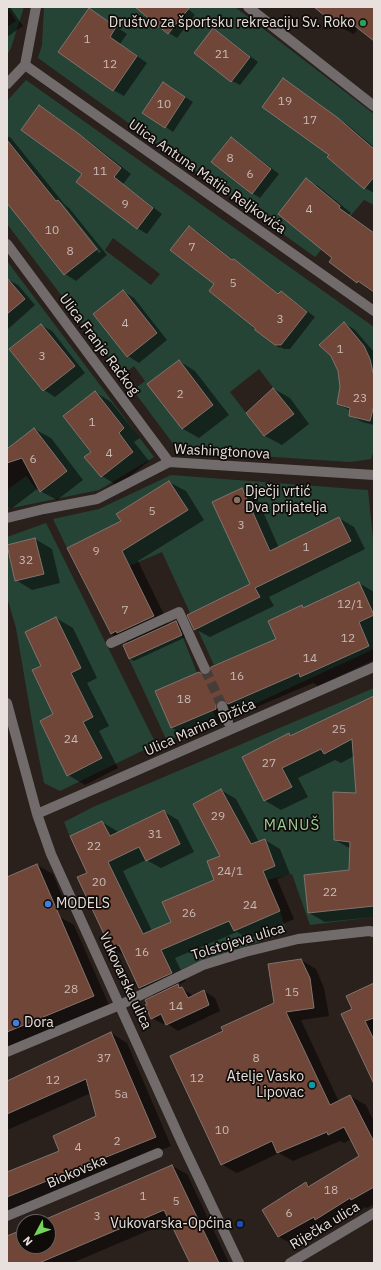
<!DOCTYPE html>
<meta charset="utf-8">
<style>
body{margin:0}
#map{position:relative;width:381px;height:1270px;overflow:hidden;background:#2a201c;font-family:"IBM Plex Sans",sans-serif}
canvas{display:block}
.frame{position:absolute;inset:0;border:8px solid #e7e0dd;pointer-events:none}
.north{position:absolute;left:16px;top:1214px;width:40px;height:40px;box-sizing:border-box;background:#0f0b09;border:1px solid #65605e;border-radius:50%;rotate:229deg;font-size:11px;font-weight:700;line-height:16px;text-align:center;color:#e7e0dd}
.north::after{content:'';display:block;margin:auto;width:14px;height:18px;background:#75d25b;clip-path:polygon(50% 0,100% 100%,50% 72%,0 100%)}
</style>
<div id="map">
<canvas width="381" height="1270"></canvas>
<div class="frame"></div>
<div class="north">N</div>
</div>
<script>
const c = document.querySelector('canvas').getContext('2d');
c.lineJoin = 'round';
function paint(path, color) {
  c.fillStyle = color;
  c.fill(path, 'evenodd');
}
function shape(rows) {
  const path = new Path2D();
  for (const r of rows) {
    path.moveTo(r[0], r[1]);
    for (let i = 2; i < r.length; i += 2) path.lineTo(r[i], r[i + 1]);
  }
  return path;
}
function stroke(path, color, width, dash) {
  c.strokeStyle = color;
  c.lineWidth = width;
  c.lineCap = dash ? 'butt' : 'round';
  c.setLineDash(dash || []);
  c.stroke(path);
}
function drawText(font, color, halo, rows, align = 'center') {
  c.font = font + ' "IBM Plex Sans",sans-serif';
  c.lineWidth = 3.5;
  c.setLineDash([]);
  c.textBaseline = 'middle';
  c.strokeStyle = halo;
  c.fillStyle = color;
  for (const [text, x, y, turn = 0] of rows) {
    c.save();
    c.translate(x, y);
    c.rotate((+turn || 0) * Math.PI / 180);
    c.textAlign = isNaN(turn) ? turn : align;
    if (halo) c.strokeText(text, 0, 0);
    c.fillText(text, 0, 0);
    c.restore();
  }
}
paint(shape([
 [7,7,24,7,11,48,7,55,7,27,16,21],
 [44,7,135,7,168,34,188,10,185,7,235,7,374,114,374,149,350,129,327,157,364,188,374,177,374,205,364,200,315,257,38,58,42,45],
 [89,8,116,27,110,37,137,56,113,90,58,52],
 [214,29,250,57,231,82],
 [163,82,185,97,165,128,142,113],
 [230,137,271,168,252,194,211,162],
 [306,179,340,206,312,241,278,214],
 [26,80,374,327,374,387,370,359,364,347,344,322,319,345,331,356,338,371,340,387,337,404,350,408,350,416,370,421,374,405,374,450,371,459,350,462,243,455,177,449,133,390,145,381,134,366,122,375,7,224,7,203,8,204,38,179,7,140,7,101],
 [39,105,80,135,63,160,46,137,26,123],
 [100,151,121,167,114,177,76,182],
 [58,200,97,249,64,275,25,227],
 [189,226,213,245,195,269,171,250],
 [113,238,160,274,151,285,105,250],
 [234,259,258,278,233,310,209,291],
 [123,290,157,333,127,357,93,314],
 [281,291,307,312,279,348,252,327],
 [179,360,213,405,182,429,148,384],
 [259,369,293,414,264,436,230,392],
 [7,261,154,457,99,490,7,509,7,490,26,476,39,492,67,471,34,428,7,449,7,314,25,299,7,278],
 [41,324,75,366,43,391,9,349],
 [95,391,124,428,119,433,133,452,101,477,85,457,91,452,63,416],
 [171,475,368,490,374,548,374,649,233,714,229,703,278,682,262,645,214,665,197,628,259,598,252,583,190,613,162,552,129,566,110,527,67,548,53,519,99,509],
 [169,481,188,510,134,543,116,514],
 [242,489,270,549,240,562],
 [359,583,374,615,359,622,369,646,300,677,293,660,287,663,268,621,302,606,317,639],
 [46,523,156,744,60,791,44,783,34,733,16,628,7,597,7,549,15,581,44,574,35,538,7,545,7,537],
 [56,617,81,668,40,688,32,671,41,666],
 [84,699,93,717,83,722,102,758,67,776,40,721],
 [182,635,197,673,156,692,171,728,213,710,216,720,167,741,129,659],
 [374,688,374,696,352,739,356,793,333,793,334,840,350,842,349,870,304,876,308,913,374,906,374,917,310,925,292,874,267,880,220,900,234,931,280,911,287,933,200,961,140,988,134,978,167,962,152,931,143,934,108,862,119,857,102,821,70,837,64,822,93,807],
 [289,733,301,759,282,768,292,787,264,801,242,757],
 [221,789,243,831,215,845,193,804],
 [163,810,180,843,146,860,129,827],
 [265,839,275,866,253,874],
 [162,902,216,926,179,942]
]), '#264436');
paint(shape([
 [7,7,10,7,23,26,7,37],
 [136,7,186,7,195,15,177,38,169,33],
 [322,7,374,7,374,39,359,27,354,34,340,27],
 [89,9,127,34,120,44,147,63,124,96,113,90],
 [214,30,221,34,258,62,240,85,232,81],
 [283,79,294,86,349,126,374,147,374,193,365,188,330,155],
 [171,88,193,102,173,132,166,127],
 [39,106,49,112,89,141,131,174,123,184,162,214,147,234,137,228],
 [7,136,11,138,65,205,69,208,107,255,76,281,65,274,7,201],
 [58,202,61,202,101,252,99,253],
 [231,138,239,143,279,174,260,198,252,193],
 [307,180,318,186,351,213,349,215,374,233,374,291,358,282,330,262,333,258],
 [190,227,198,232,233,260,242,265,279,294,281,292,289,297,315,317,290,349,284,349,276,345,256,327,215,284],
 [7,279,18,285,35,305,7,330],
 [123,291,134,298,167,340,139,363,128,356],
 [344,323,355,330,374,352,374,425,362,422,350,415,351,411,338,404,341,387,339,371],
 [41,325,52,331,85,373,55,397,44,390],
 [179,361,195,371,229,415,199,438,183,429,149,384],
 [274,389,290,398,309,424,282,445,265,436,248,413],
 [95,392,111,402,140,438,134,442,149,461,118,486,102,476,86,457,92,452],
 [34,429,51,438,83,480,57,500,40,491,36,484,37,489,11,509,7,507,7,450],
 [169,482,186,491,204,520,138,561,169,625,176,622,180,624,186,637,134,661,130,659,124,645,128,643,111,634,122,522],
 [242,489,257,498,279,548,339,518,354,527,365,549,269,597,274,606,210,637,195,629,251,584],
 [35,539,52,549,60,583,32,590,16,580,7,546],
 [359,583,374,592,374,660,318,686,313,683,245,712,239,709,236,709,232,714,232,718,188,737,172,728,204,676,208,676,277,639,302,607,305,608],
 [56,618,73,628,97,678,87,683,109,726,99,731,118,768,85,785,68,775,43,666],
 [374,697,374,917,325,922,309,913,350,871,351,849,335,840,357,794,354,756,341,763,335,760,298,778,308,797,281,810,264,800,289,734,292,736],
 [221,790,236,799,259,842,265,840,280,849,290,874,277,879,294,919,249,939,237,932,175,958,186,981,177,986,194,996,204,991,215,998,220,1011,178,1031,166,1023,163,1024,152,1018,155,996,140,988,125,956,112,948,88,873,102,822,117,831,118,833,163,811,178,820,194,852,161,868,146,860,123,871,152,931,172,922,216,880,222,857],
 [37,865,53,874,67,908,30,916,7,893,7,879],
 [58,916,74,925,109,1005,7,1047,7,934],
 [301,960,316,969,324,988,329,1016,301,1020,339,1102,350,1096,366,1105,374,1122,374,1204,367,1208,365,1207,331,1228,328,1226,294,1245,279,1237,263,1210,306,1184,311,1186,360,1157,351,1139,344,1143,340,1141,293,1161,279,1153,237,1173,221,1164,224,1032,275,1003],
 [374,984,374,1081,353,1009],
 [111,1033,127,1043,171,1146,7,1212,7,1174,60,1152,97,1117,91,1093,7,1130,7,1082],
 [172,1166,187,1174,229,1263,189,1263,191,1262,171,1221,72,1263,7,1263,7,1238,24,1231,24,1246,48,1246,48,1222,43,1222]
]), '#0007');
const building = shape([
 [135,7,190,7,168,34,135,7],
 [314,7,374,7,374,41,346,19,340,28,314,7],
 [89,8,116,27,110,37,137,56,113,91,58,52,89,8],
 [213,28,250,57,231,82,194,53,213,28],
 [283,78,338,118,374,149,374,177,364,189,327,157,329,155,262,107,283,78],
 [163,82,185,97,165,128,142,113,163,82],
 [39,105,79,134,121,168,114,177,153,208,137,229,76,182,82,174,21,130,39,105],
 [231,137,271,169,252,194,211,162,231,137],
 [7,140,56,201,58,200,97,249,64,275,7,203,7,140],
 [306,178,340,206,339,208,374,233,374,292,358,281,357,283,329,262,332,258,278,214,306,178],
 [189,226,232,260,234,259,278,294,281,291,307,312,281,345,275,345,255,330,255,328,209,291,214,284,170,250,189,226],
 [7,278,25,299,7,314,7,278],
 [123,290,157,333,127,357,93,314,123,290],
 [344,322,364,346,370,359,374,377,374,405,370,421,349,416,350,408,337,404,340,387,338,371,331,356,319,345,344,322],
 [41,324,75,366,43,391,9,349,41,324],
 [179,360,213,405,182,429,147,384,179,360],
 [273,388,294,414,264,436,246,413,273,388],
 [95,391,124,428,119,433,133,452,101,477,84,457,91,452,63,416,95,391],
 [34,428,67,471,40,492,22,458,7,463,7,449,34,428],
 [169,481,188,510,122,551,154,616,117,633,116,631,111,634,67,548,121,521,116,514,169,481],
 [242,488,270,551,339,517,351,541,255,588,260,597,194,630,187,615,250,584,212,502,242,488],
 [35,538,44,574,15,581,7,545,35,538],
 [359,582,374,615,359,622,369,646,300,677,299,673,228,704,223,700,219,700,216,705,216,709,171,728,155,691,199,672,202,674,207,675,210,672,211,667,276,639,268,621,302,605,303,608,359,582],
 [56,617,81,668,71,673,93,717,83,722,102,758,67,776,40,721,53,714,32,670,41,666,25,632,56,617],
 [176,621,182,635,129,659,123,645,176,621],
 [374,696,374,906,308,913,304,875,349,870,350,842,334,840,333,792,356,793,352,739,324,754,321,749,282,768,292,787,264,801,242,757,289,733,290,736,374,696],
 [221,789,251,844,265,839,275,866,263,871,280,911,234,931,229,921,161,950,172,973,139,988,119,945,111,949,77,877,87,873,70,836,102,821,110,836,164,810,180,844,146,861,139,847,108,862,143,934,171,922,162,902,214,880,207,861,220,856,193,804,221,789],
 [37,864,94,996,7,1032,7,877,37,864],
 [301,959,310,978,314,1008,286,1012,330,1105,350,1095,374,1142,374,1187,351,1200,350,1198,315,1220,314,1217,278,1237,262,1210,306,1182,308,1187,359,1156,344,1127,328,1135,327,1132,277,1153,272,1141,221,1165,170,1056,223,1031,221,1027,274,1003,268,964,301,959],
 [374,983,374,1018,365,1021,374,1040,374,1084,341,1014,352,1009,346,996,374,983],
 [178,984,179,988,182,987,188,998,204,990,209,1005,166,1025,161,1014,151,1019,145,1005,147,1004,145,1000,178,984],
 [111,1032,156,1137,7,1197,7,1172,59,1151,53,1136,96,1116,86,1079,7,1114,7,1081,111,1032],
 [172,1165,219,1263,190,1263,164,1210,39,1263,7,1263,7,1236,24,1229,24,1246,48,1246,48,1222,39,1222,172,1165]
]);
paint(building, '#6f4637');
stroke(building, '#81736e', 1);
stroke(shape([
 [205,669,222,706]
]), '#463d39', 10, [10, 5]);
stroke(shape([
 [248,7,374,106],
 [25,65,374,311],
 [7,84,25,65,36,7],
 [7,244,169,462],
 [7,518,44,509,97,499,169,462,374,475],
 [111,643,179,612,205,669],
 [7,703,37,814,51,854,182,1143,239,1263],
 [222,706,228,722],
 [37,814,374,667],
 [7,1052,120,1005,203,965,245,952,298,939,369,931,374,932],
 [7,1216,158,1153],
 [290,1263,374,1213]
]), '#726b6c', 10);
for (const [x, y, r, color] of [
 [363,23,4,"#2e9e5b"],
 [237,500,4,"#8d6e63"],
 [48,904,4,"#3f7fe0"],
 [16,1023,4,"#3f7fe0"],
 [312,1085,4,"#0f9aa8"],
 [240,1224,4,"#1a4fb4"]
]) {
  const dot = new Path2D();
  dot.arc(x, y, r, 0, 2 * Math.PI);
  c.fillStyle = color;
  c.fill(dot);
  stroke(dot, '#0f0b09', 1.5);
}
drawText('12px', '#c9bab4', null, [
 ["1",87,40],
 ["21",222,55],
 ["12",110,65],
 ["19",285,102],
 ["10",164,105],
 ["17",310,121],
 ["8",230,159],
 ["11",100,172],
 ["6",250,175],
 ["9",125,205],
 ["4",309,210],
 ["10",52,231],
 ["7",192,248],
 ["8",70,252],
 ["5",233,284],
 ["3",280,320],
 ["4",125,324],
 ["1",340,350],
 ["3",42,357],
 ["2",180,395],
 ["23",360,399],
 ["1",92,423],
 ["4",109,454],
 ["6",33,460],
 ["5",152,512],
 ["3",241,526],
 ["1",306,548],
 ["9",96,552],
 ["32",26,561],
 ["12/1",350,605],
 ["7",125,611],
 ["12",348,639],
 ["14",310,659],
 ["16",237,677],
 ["18",184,700],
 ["25",339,730],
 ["24",71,740],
 ["27",269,764],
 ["29",218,817],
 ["31",155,835],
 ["22",94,847],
 ["24/1",230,872],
 ["20",99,883],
 ["22",330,893],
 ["24",250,906],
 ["26",189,914],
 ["16",142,953],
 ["28",71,990],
 ["15",292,993],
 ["14",176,1007],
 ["37",104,1059],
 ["8",256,1059],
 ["12",197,1079],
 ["12",53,1081],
 ["5a",121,1095],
 ["10",222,1131],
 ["2",117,1142],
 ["4",78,1148],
 ["18",331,1191],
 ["1",143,1197],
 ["5",176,1202],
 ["6",289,1214],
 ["3",97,1217]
]);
drawText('14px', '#e7e0dd', '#0f0b09', [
 ["Društvo za športsku rekreaciju Sv. Roko",355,23],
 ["Dječji vrtić",245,492,"left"],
 ["Dva prijatelja",245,508,"left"],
 ["MODELS",56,904,"left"],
 ["Dora",24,1023,"left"],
 ["Atelje Vasko",304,1077],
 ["Lipovac",304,1093],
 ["Vukovarska-Općina",232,1224]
], 'right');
drawText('14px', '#e7e0dd', '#0f0b09', [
 ["Ulica Antuna Matije Reljkovića",207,177,35],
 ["Ulica Franje Račkog",99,345,53],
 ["Washingtonova",222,452,3],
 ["Ulica Marina Držića",200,728,-24],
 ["Tolstojeva ulica",238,942,-17],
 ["Vukovarska ulica",125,981,65],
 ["Biokovska",77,1172,-23],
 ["Riječka ulica",325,1226,-31]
]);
c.letterSpacing = '1px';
drawText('15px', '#9ecf91', '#0f0b09', [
 ["MANUŠ",292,826]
]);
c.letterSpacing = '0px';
</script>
